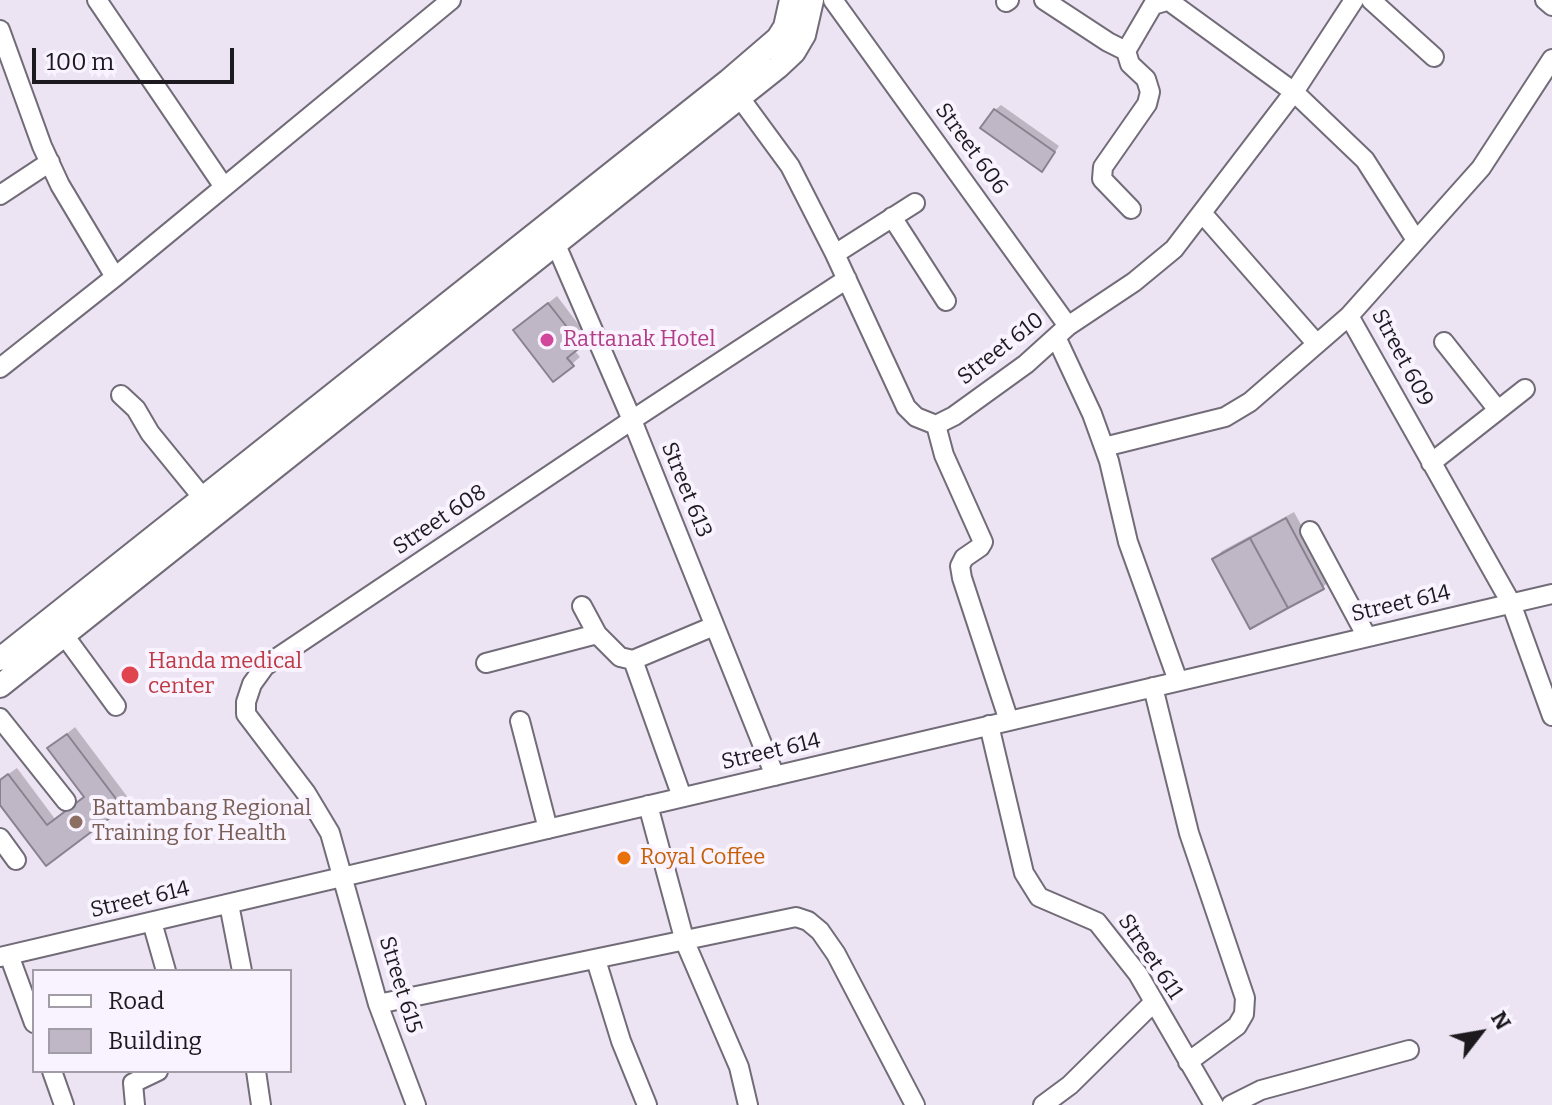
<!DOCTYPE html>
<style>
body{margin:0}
#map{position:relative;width:1552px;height:1105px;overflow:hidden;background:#ede4f3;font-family:Bitter,serif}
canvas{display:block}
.legend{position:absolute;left:32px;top:969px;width:260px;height:104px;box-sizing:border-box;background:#f9f2ff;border:2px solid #a19ca5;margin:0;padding:10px 14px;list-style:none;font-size:24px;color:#1d1a1f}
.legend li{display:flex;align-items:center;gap:16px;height:40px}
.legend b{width:40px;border:2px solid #a19ca5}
.north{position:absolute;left:1440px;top:993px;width:80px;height:80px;-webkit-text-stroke:6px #f9f2ff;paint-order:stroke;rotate:59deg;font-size:22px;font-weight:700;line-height:32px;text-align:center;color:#1d1a1f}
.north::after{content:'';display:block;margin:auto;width:28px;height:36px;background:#1d1a1f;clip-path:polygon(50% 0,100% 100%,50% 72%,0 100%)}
.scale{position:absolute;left:32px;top:48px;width:202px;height:36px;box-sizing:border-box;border:4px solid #1d1a1f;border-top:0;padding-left:10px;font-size:24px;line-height:28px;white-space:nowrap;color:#1d1a1f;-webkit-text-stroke:6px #f9f2ff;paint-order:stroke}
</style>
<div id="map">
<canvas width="1552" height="1105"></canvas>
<ul class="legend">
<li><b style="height:10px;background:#fff"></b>Road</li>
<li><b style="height:22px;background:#bfb7c5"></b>Building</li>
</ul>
<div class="north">N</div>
<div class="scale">100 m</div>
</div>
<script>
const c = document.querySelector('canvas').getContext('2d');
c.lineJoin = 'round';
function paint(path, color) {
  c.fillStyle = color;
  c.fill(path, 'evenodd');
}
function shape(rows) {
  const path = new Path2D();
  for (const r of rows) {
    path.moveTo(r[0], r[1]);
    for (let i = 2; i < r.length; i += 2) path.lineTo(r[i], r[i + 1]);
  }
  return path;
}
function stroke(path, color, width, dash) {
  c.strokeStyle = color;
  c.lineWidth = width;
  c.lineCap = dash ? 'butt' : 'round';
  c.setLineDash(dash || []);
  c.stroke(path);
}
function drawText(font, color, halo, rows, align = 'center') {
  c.font = font + ' Bitter,serif';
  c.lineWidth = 8;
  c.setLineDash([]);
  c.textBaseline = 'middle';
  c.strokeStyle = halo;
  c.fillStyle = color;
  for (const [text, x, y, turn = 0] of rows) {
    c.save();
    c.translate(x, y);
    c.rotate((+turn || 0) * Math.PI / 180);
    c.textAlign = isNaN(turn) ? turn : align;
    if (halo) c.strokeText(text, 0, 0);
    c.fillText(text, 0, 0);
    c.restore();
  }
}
paint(shape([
 [1001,105,1059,146,1047,164,995,110],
 [557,296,588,337,574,350,580,357,572,364,523,323],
 [1294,512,1331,579,1323,587,1251,626,1214,559,1222,551],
 [75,727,129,799,46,863,0,802,0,780,17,768,55,819,86,796,58,741]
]), '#0003');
const building = shape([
 [994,109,1055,152,1042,172,980,128,994,109],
 [548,303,582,346,567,358,574,366,553,382,513,330,548,303],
 [1286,518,1324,589,1288,608,1250,538,1286,518],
 [1250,538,1288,608,1250,629,1212,559,1250,538],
 [67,734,123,808,46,866,0,805,0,780,8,774,47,825,84,797,47,748,67,734]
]);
paint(building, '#bfb7c5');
stroke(building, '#89818f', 2);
const minor = shape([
 [97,0,224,187],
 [833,0,1068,326],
 [1044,0,1108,42,1126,51],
 [1371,0,1434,57],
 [1545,0,1552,6],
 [1169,1,1294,92,1365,160,1416,240],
 [1006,2,1009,0],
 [0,30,42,146,60,185,115,277],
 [732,87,790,166,835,254,906,407,916,417,936,425,954,416,1026,364,1068,326,1134,282,1174,249,1294,92,1354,0],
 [0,195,50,162],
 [1131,209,1102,179,1103,167,1147,104,1150,92,1146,79,1130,64,1126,51,1153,5,1170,0],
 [1202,213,1316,343],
 [892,217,946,301],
 [550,231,632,420,775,776],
 [835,254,915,203],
 [1349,316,1511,603,1552,716],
 [1056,337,1092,414,1109,461,1128,542,1178,681],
 [1444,342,1498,410],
 [0,368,115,277,451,0],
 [121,395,136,409,150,433,203,498],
 [936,425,944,455,983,542,980,547,964,558,960,566,962,578,1009,721],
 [1104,447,1225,417,1250,402,1349,316,1481,168,1552,59],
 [1431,463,1525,389],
 [1310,531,1367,637],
 [582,606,597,634,620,657,633,660,682,797],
 [64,635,116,706],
 [633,660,714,626],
 [486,663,597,634],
 [1153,687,1189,833,1245,998,1244,1014,1237,1026,1188,1062],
 [0,718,66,801],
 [520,721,548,829],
 [989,725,1024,873,1039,897,1097,922,1138,974,1214,1105],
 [648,805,685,942,739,1067,748,1105],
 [0,838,16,860],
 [229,904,242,971],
 [152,922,166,971],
 [9,955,34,1023],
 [0,957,1552,594],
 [596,960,621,1041,647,1105],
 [378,1004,796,917,808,921,820,931,836,954,915,1105],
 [52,1071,64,1105],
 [256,1071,261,1105],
 [135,1105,133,1083,158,1071],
 [416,1105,378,1004,330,833,306,793,246,714,246,702,252,684,265,666,632,420,847,279],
 [1043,1105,1070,1085,1154,1002],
 [1231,1105,1261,1090,1409,1050]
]);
const major = shape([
 [0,659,728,81,778,38,785,27,791,0],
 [0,686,778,67,794,52,804,35,812,0]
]);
stroke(minor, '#726b78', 22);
stroke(major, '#726b78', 26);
stroke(minor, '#fff', 18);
stroke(major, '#fff', 22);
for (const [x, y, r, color] of [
 [547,340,8,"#d1479c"],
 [130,675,10,"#e0444e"],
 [76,822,8,"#8d6e63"],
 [624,858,8,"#e8710a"]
]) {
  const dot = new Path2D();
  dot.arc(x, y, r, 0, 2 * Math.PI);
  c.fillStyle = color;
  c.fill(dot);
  stroke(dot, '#f9f2ff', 3);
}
drawText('22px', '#1d1a1f', '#f9f2ff', [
 ["Street 606",971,149,54],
 ["Street 610",1001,349,-38],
 ["Street 609",1402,358,62],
 ["Street 613",686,490,68],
 ["Street 608",440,520,-34],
 ["Street 614",1401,604,-13],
 ["Street 614",771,752,-13],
 ["Street 614",140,900,-13],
 ["Street 611",1150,957,56],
 ["Street 615",400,985,73]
]);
drawText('22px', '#b23c85', '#f9f2ff', [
 ["Rattanak Hotel",563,340]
], 'left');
drawText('22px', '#be3a42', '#f9f2ff', [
 ["Handa medical",148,662],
 ["center",148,687]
], 'left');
drawText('22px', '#785e54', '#f9f2ff', [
 ["Battambang Regional",92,809],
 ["Training for Health",92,834]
], 'left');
drawText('22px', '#c56008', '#f9f2ff', [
 ["Royal Coffee",640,858]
], 'left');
</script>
